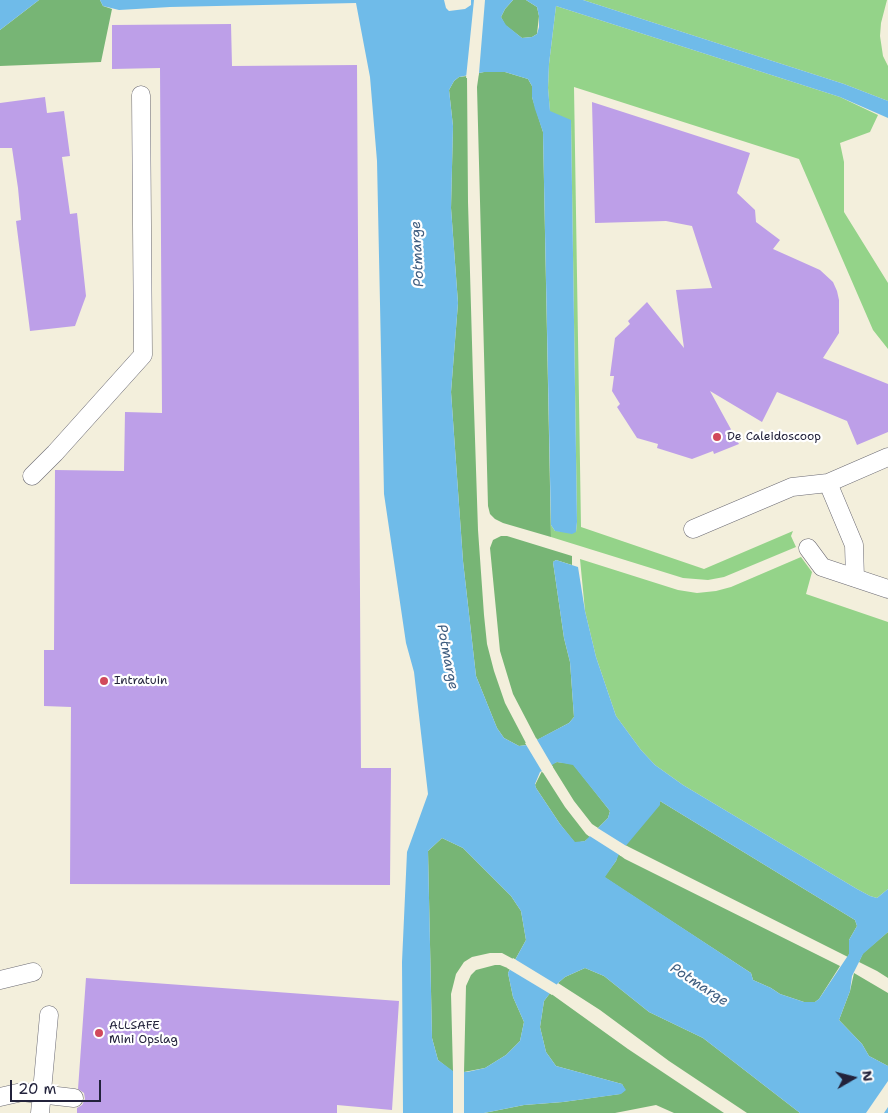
<!DOCTYPE html>
<style>
body{margin:0}
#map{position:relative;width:888px;height:1113px;overflow:hidden;background:#f3efdc;font-family:"Shantell Sans",sans-serif}
canvas{display:block}
.north{position:absolute;left:828px;top:1053px;width:50px;height:50px;-webkit-text-stroke:4px #fff;paint-order:stroke;rotate:82deg;font-size:14px;font-weight:700;line-height:20px;text-align:center;color:#22223b}
.north::after{content:'';display:block;margin:auto;width:18px;height:22px;background:#22223b;clip-path:polygon(50% 0,100% 100%,50% 72%,0 100%)}
.scale{position:absolute;left:10px;top:1080px;width:91px;height:22px;box-sizing:border-box;border:2px solid #22223b;border-top:0;padding-left:6px;font-size:15px;line-height:18px;white-space:nowrap;color:#22223b;-webkit-text-stroke:4px #fff;paint-order:stroke}
</style>
<div id="map">
<canvas width="888" height="1113"></canvas>
<div class="north">N</div>
<div class="scale">20 m</div>
</div>
<script>
const c = document.querySelector('canvas').getContext('2d');
c.lineJoin = 'round';
function paint(path, color) {
  c.fillStyle = color;
  c.fill(path, 'evenodd');
}
function shape(rows) {
  const path = new Path2D();
  for (const r of rows) {
    path.moveTo(r[0], r[1]);
    for (let i = 2; i < r.length; i += 2) path.lineTo(r[i], r[i + 1]);
  }
  return path;
}
function stroke(path, color, width, dash) {
  c.strokeStyle = color;
  c.lineWidth = width;
  c.lineCap = dash ? 'butt' : 'round';
  c.setLineDash(dash || []);
  c.stroke(path);
}
function drawText(font, color, halo, rows, align = 'center') {
  c.font = font + ' "Shantell Sans",sans-serif';
  c.lineWidth = 4.5;
  c.setLineDash([]);
  c.textBaseline = 'middle';
  c.strokeStyle = halo;
  c.fillStyle = color;
  for (const [text, x, y, turn = 0] of rows) {
    c.save();
    c.translate(x, y);
    c.rotate((+turn || 0) * Math.PI / 180);
    c.textAlign = isNaN(turn) ? turn : align;
    if (halo) c.strokeText(text, 0, 0);
    c.fillText(text, 0, 0);
    c.restore();
  }
}
paint(shape([
 [583,0,887,0,881,23,880,36,883,56,888,66,888,101,844,84],
 [556,6,840,97,878,115,870,132,840,143,844,162,844,212,888,283,888,349,873,330,799,159,574,87,581,527,704,569,793,531,791,536,796,547,724,577,708,580,683,578,551,537,551,525,555,531,576,532,577,522,571,121,550,112,548,88,549,64],
 [801,557,812,572,806,594,888,622,888,889,877,898,870,896,857,889,683,785,655,765,641,750,616,716,596,657,585,611,580,559,678,590,697,593,716,591,731,587]
]), '#94d389');
paint(shape([
 [39,0,100,0,103,6,112,9,101,62,0,66,0,30],
 [513,0,526,0,537,7,539,16,537,34,532,37,522,38,505,25,501,17,505,9],
 [484,72,505,72,528,79,532,86,532,97,543,132,551,537,503,523,495,519,490,514,488,506,477,87,479,73],
 [467,76,468,202,473,378,478,530,484,615,487,644,494,671,505,703,527,745,519,746,504,738,497,728,476,676,463,561,451,392,458,303,451,208,453,126,449,90,454,81,459,77],
 [501,536,507,536,572,556,572,565,556,560,553,562,564,638,570,662,574,717,569,723,537,740,513,694,500,651,490,548,493,540],
 [557,762,573,764,610,811,608,818,598,828,592,824,574,801,551,764],
 [542,771,565,807,586,834,590,837,585,841,575,843,560,824,536,788,535,785],
 [660,801,855,920,857,926,849,940,849,954,848,957,625,845,659,805],
 [442,838,463,848,511,896,521,911,526,940,515,960,502,953,490,953,472,957,464,962,456,974,451,994,453,1072,438,1060,432,1038,428,851],
 [618,854,625,859,840,966,819,999,815,1002,804,1002,780,994,771,988,753,980,751,973,604,877,616,861],
 [888,932,888,978,877,971,859,962,863,953],
 [495,965,500,965,510,969,508,973,513,997,524,1022,520,1041,506,1055,485,1068,464,1072,466,986,471,975,476,970],
 [585,968,604,976,649,1012,703,1038,800,1113,747,1113,669,1061,600,1010,558,983,565,977],
 [854,973,888,993,888,1066,869,1056,862,1044,839,1020,850,991],
 [550,993,628,1049,724,1113,674,1113,656,1105,615,1113,484,1113,524,1105,563,1102,620,1094,625,1090,622,1084,556,1066,546,1052,540,1027,544,1001]
]), '#77b575');
paint(shape([
 [0,0,39,0,0,30],
 [100,0,444,0,446,8,449,11,465,9,471,5,471,0,513,0,505,9,501,17,506,25,522,38,532,37,537,34,539,27,539,16,537,7,526,0,583,0,844,84,888,101,888,118,840,97,556,6,549,64,548,88,550,111,571,120,577,522,576,532,572,534,555,531,551,525,543,132,535,109,532,97,532,86,528,79,505,72,484,72,459,77,454,81,449,90,453,126,451,208,458,303,451,392,463,561,476,676,497,728,504,738,519,746,527,745,569,723,574,717,570,662,564,638,553,562,556,560,578,567,585,611,596,657,616,716,641,750,655,765,683,785,857,889,870,896,877,898,888,889,888,932,863,954,852,976,850,991,839,1020,862,1044,869,1056,888,1066,888,1113,800,1113,703,1038,649,1012,604,976,585,968,565,977,558,983,544,1001,540,1027,546,1052,556,1066,622,1084,626,1090,621,1094,563,1102,524,1105,484,1113,403,1113,402,962,407,852,428,794,414,672,406,643,384,494,377,161,370,77,356,3,170,7,119,10,103,6],
 [557,762,573,765,610,811,608,818,585,841,575,842,560,824,536,788,535,784,540,772],
 [660,801,855,920,857,926,849,940,849,954,819,999,815,1002,804,1002,780,994,771,988,753,980,751,973,605,877,616,861,619,854,660,805],
 [442,838,463,848,511,896,521,911,526,940,508,973,513,997,524,1022,520,1041,506,1055,485,1068,467,1072,453,1071,438,1060,432,1038,428,851]
]), '#6fbbe9');
paint(shape([
 [474,0,485,0,479,73,478,76,466,78],
 [536,738,553,767,543,773,525,743],
 [596,827,628,847,621,856,588,835],
 [513,958,559,986,552,995,507,968],
 [453,1068,464,1069,464,1113,453,1113],
 [888,1081,888,1107,884,1113,866,1113]
]), '#f3efdc');
paint(shape([
 [231,24,232,66,357,65,361,768,391,768,390,885,70,884,71,707,44,706,44,650,54,650,55,470,124,471,125,412,162,413,160,68,112,69,112,25],
 [45,97,47,113,64,111,70,156,62,157,70,214,77,213,86,296,75,326,30,331,16,221,21,220,18,188,12,148,0,148,0,103],
 [592,102,750,153,737,193,755,210,756,222,780,240,773,249,820,270,833,282,837,291,839,300,839,333,823,358,888,384,888,432,857,445,847,421,777,392,762,422,710,391,739,444,714,454,713,451,692,459,657,448,658,444,637,438,617,407,620,404,612,391,614,376,610,376,615,338,630,324,628,321,647,302,684,348,676,290,712,288,692,226,666,221,595,223],
 [86,978,399,1001,392,1110,337,1105,337,1113,77,1113,77,1108,82,1105,85,1099,84,1093,78,1089]
]), '#bd9fe8');
const service = shape([
 [32,476,55,453,143,355,141,95],
 [828,483,854,545,855,578],
 [693,529,792,487,828,483,888,457],
 [808,548,822,567,888,589],
 [0,980,33,972],
 [0,1097,22,1092,74,1098],
 [40,1113,49,1015]
]);
stroke(service, '#6b6a73', 19);
stroke(service, '#fff', 18);
for (const [x, y, r, color] of [
 [717,437,5,"#d1495b"],
 [104,681,5,"#d1495b"],
 [99,1033,5,"#d1495b"]
]) {
  const dot = new Path2D();
  dot.arc(x, y, r, 0, 2 * Math.PI);
  c.fillStyle = color;
  c.fill(dot);
  stroke(dot, '#fff', 2);
}
drawText('12px', '#22223b', '#fff', [
 ["De Caleidoscoop",727,437],
 ["Intratuin",114,681],
 ["ALLSAFE",109,1026],
 ["Mini Opslag",109,1040]
], 'left');
drawText('italic 14px', '#415f81', '#fff', [
 ["Potmarge",418,254,-93],
 ["Potmarge",447,657,79],
 ["Potmarge",699,985,33]
]);
</script>
